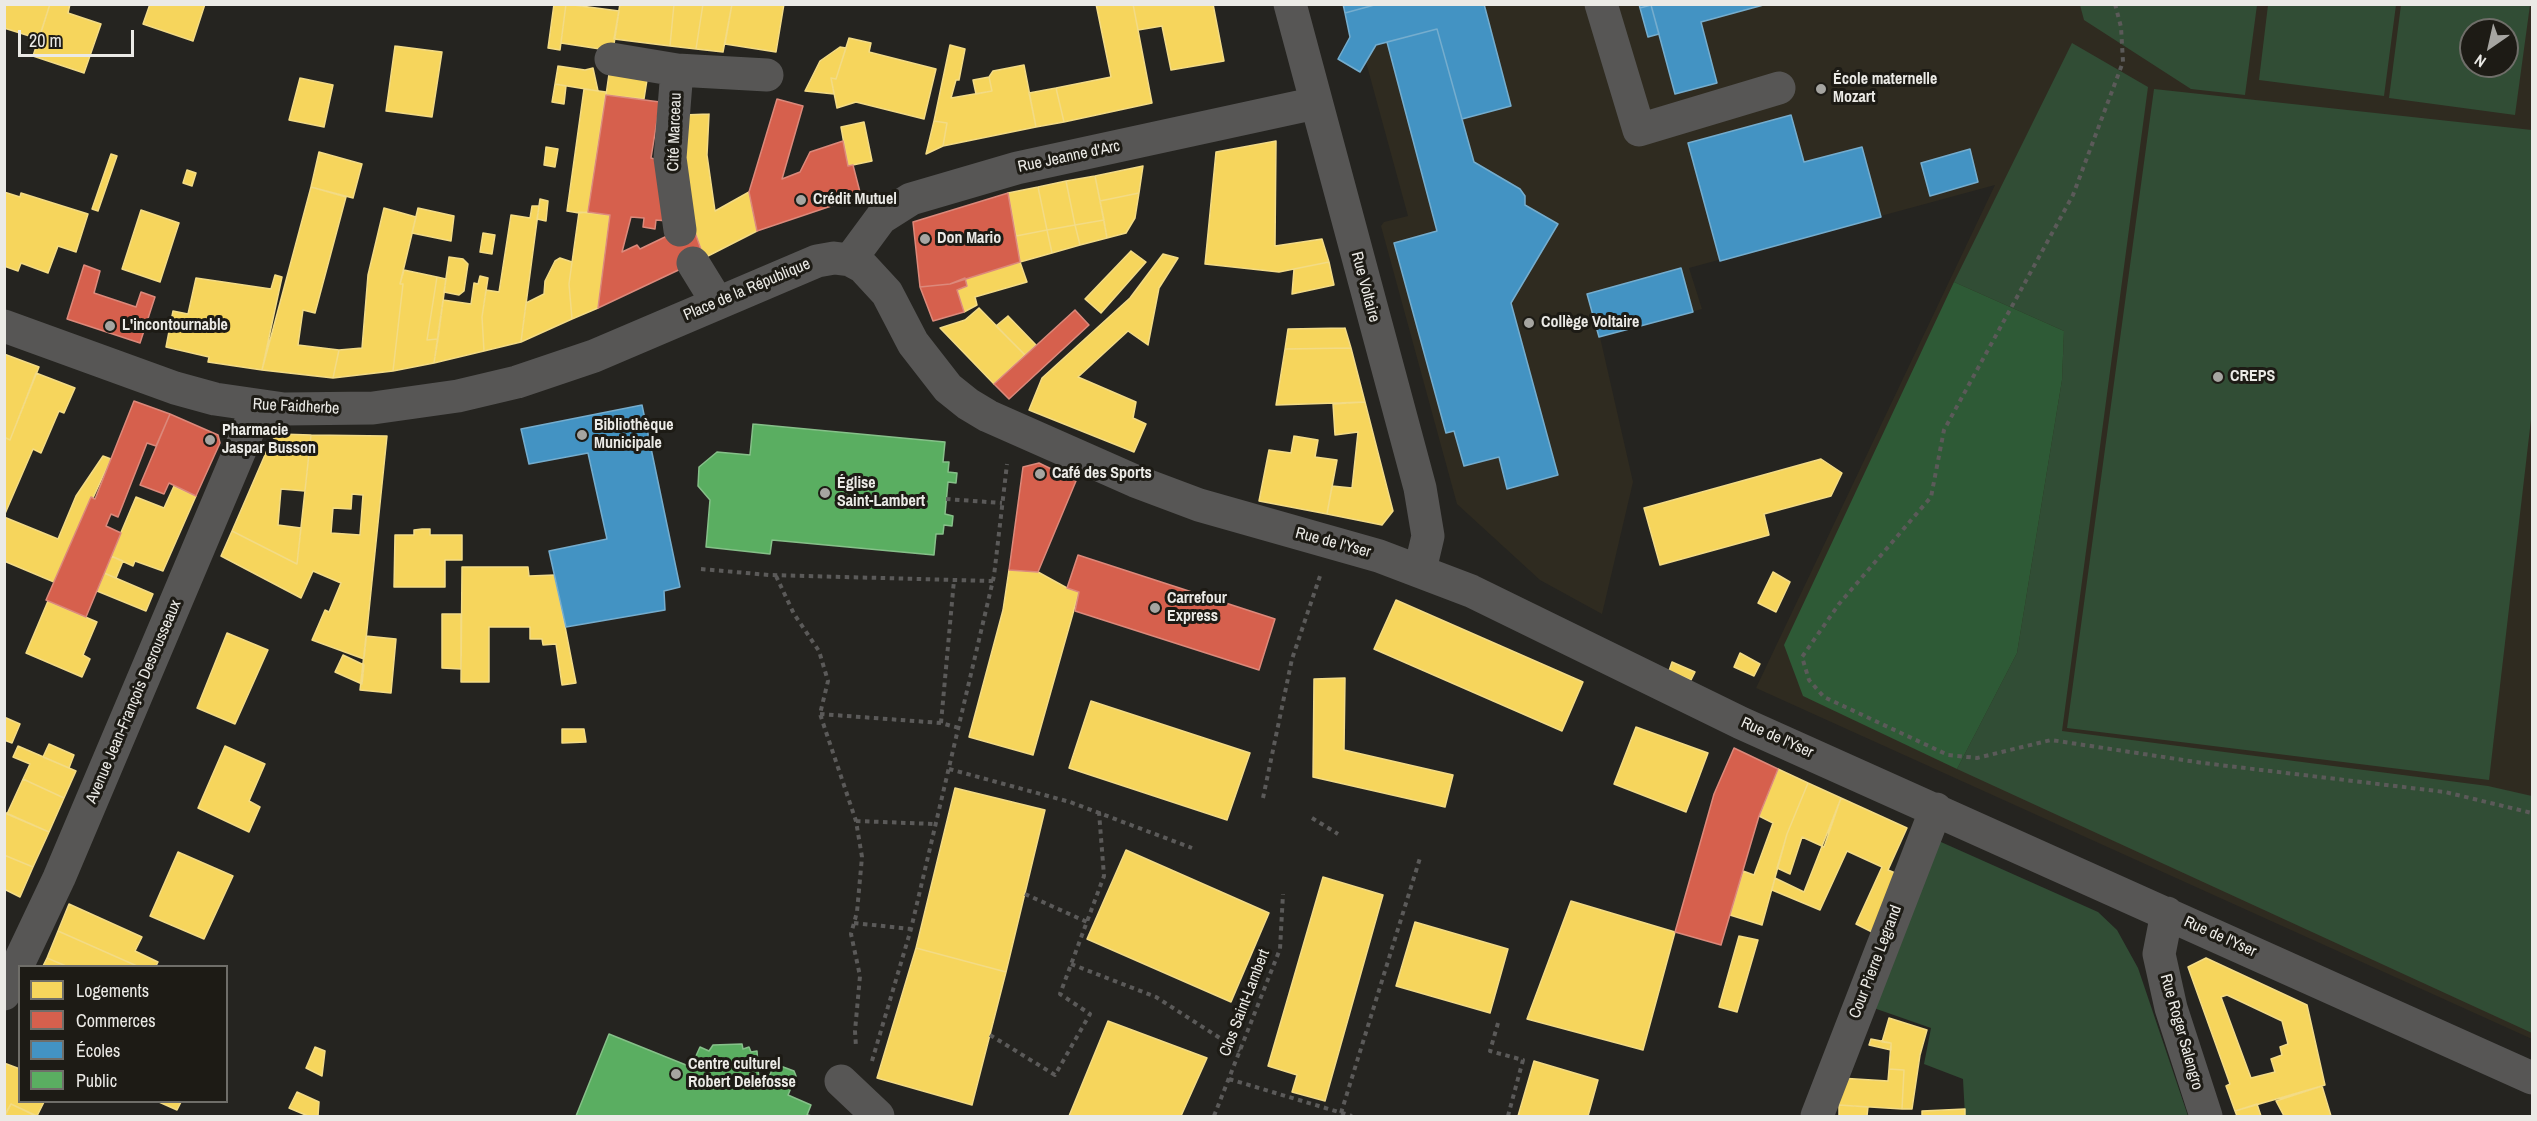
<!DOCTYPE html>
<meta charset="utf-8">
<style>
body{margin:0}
#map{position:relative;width:2537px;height:1121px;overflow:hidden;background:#252420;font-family:"Archivo Narrow",sans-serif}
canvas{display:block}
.frame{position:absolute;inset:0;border:6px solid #ebeae6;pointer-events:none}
.legend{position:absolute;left:18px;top:965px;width:210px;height:138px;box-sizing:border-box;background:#1d1b15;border:2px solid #6f6e69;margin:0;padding:8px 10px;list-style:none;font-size:18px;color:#ebeae6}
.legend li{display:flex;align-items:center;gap:12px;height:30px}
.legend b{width:30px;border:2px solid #6f6e69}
.north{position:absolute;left:2459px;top:18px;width:60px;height:60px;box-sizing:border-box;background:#1d1b15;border:2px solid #6f6e69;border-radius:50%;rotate:214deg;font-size:16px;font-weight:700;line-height:24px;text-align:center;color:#ebeae6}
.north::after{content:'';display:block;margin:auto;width:21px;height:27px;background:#a6a5a1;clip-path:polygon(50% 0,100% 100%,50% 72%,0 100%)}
.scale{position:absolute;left:18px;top:30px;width:116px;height:27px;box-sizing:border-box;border:3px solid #ebeae6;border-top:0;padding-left:8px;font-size:18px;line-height:21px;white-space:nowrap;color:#ebeae6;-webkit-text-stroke:4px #1d1b15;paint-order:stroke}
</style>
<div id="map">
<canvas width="2537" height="1121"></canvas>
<div class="frame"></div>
<ul class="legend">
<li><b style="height:16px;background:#f6d55c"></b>Logements</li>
<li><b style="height:16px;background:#d6604d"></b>Commerces</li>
<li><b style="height:16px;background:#4393c3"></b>Écoles</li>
<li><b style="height:16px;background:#5aae61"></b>Public</li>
</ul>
<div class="north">N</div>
<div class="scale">20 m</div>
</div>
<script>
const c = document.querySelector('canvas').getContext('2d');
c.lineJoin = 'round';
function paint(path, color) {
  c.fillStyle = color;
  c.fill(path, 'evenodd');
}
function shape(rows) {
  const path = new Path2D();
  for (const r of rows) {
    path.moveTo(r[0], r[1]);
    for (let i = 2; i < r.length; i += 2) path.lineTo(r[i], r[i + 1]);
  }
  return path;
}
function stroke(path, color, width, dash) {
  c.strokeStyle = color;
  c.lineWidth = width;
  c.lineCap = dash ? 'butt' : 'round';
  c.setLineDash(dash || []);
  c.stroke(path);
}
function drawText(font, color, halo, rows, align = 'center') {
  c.font = font + ' "Archivo Narrow",sans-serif';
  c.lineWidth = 6;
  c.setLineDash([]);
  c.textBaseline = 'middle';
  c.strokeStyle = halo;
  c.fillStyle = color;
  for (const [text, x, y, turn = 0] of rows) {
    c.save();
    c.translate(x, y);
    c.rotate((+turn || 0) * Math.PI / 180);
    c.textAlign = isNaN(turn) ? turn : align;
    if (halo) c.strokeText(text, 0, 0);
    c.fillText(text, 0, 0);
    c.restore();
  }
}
paint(shape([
 [1346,5,2532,5,2532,1039,1756,688,1995,185,1689,268,1702,309,1600,337,1633,482,1602,614,1540,580,1457,504,1381,226,1384,222,1408,216,1366,62],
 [2471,30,2507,30,2507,66,2471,66]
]), '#2f2b20');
paint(shape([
 [2080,5,2257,5,2245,95,2191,89,2084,20],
 [2268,5,2396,5,2384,96,2259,80],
 [2401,5,2530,5,2515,115,2389,98],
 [2471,30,2507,30,2507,66,2471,66],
 [2072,43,2148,87,2062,731,2488,786,2532,796,2532,1033,1957,769,2017,653,2062,380,2064,331,1954,282],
 [2154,89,2532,130,2532,411,2489,780,2067,728],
 [1932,838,2098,912,2117,930,2138,968,2188,1116,1965,1116,1963,1079,1924,1064,1931,1028,1868,1006]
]), '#314d35');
paint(shape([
 [1954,282,2064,331,2062,380,2017,653,1957,769,1803,696,1784,645]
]), '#2e5a36');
const homes = shape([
 [4,4,50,4,39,39,4,28,4,4],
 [50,4,70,4,68,13,101,24,84,73,33,56,50,4],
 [150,4,205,4,193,41,143,24,150,4],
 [554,4,566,4,560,50,548,48,554,4],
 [566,4,619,11,613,51,561,43,566,4],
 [620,4,674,4,670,46,614,39,620,4],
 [674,4,703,4,696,49,670,46,674,4],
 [703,4,732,4,723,52,696,49,703,4],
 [732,4,784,4,776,52,725,44,732,4],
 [1096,4,1133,4,1152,103,1064,122,1056,88,1111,77,1096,4],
 [1133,4,1213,4,1224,61,1171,70,1162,26,1138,30,1133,4],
 [849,38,871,43,869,52,936,69,924,119,856,102,837,108,831,78,836,79,849,38],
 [950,45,965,49,959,80,956,80,951,98,992,91,989,77,993,71,1024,65,1036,127,943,146,947,123,934,121,950,45],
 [395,46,442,52,432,117,386,111,395,46],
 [840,47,846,48,836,79,831,78,834,94,805,91,820,61,840,47],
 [558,66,585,70,593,68,598,91,555,84,558,66],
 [609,74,647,80,644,99,606,95,609,74],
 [989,77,992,91,976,94,973,80,989,77],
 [300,78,333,85,324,127,289,120,300,78],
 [555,84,566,86,564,104,552,102,555,84],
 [1056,88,1064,122,1036,127,1029,93,1056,88],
 [584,89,606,92,588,212,579,213,567,211,584,89],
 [709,114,707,155,715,211,749,192,757,231,704,258,689,215,683,115,709,114],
 [934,121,947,123,943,146,926,154,934,121],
 [864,122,872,161,848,166,841,127,864,122],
 [1276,141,1275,246,1322,239,1329,262,1279,272,1205,264,1216,152,1276,141],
 [546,147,558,149,555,167,544,165,546,147],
 [319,152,362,164,353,198,311,187,319,152],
 [111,154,117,156,98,211,92,209,111,154],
 [1143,166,1139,193,1100,201,1095,176,1143,166],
 [187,170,196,173,192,186,183,183,187,170],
 [1095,176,1104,220,1075,225,1066,181,1095,176],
 [1066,181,1075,225,1047,230,1038,187,1066,181],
 [311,187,346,197,315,313,303,310,298,345,339,350,333,378,262,370,311,187],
 [1038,187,1047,230,1016,236,1008,193,1038,187],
 [4,192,20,197,21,193,88,214,76,252,58,246,48,273,21,263,18,271,4,266,4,192],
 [1139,193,1135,218,1126,233,1107,238,1100,201,1139,193],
 [540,199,548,201,546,221,537,219,540,199],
 [532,206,539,206,521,342,484,351,482,317,486,290,499,292,511,215,530,218,532,206],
 [384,208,416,217,400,284,403,284,393,371,333,378,339,350,362,348,368,275,384,208],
 [418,208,454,216,451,241,412,233,418,208],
 [141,210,179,223,160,282,122,269,141,210],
 [579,212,610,215,598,308,572,319,569,284,579,212],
 [1104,220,1107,238,1080,245,1075,225,1104,220],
 [1075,225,1080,245,1052,253,1047,230,1075,225],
 [1047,230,1052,253,1020,262,1016,236,1047,230],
 [483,233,495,235,492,254,480,252,483,233],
 [1131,251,1146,262,1101,313,1085,299,1131,251],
 [1163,254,1178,258,1159,288,1148,345,1128,331,1078,377,1136,402,1133,418,1146,424,1134,452,1029,410,1042,378,1130,298,1163,254],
 [449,257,463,259,468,264,464,291,459,295,444,292,449,257],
 [560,258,572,262,569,284,572,319,521,342,526,303,544,294,545,281,555,261,560,258],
 [1020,262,1027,282,975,297,977,305,964,312,957,290,967,286,965,278,1020,262],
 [1329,262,1334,285,1292,294,1294,269,1329,262],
 [404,270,437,277,427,340,438,339,434,363,393,371,403,284,400,284,404,270],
 [275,275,282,277,262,370,208,362,209,357,166,347,173,311,188,314,196,278,271,289,275,275],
 [480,276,488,278,482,317,484,351,434,363,443,300,471,304,474,283,478,284,480,276],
 [437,277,446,279,438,339,427,340,437,277],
 [979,308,1025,355,994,384,940,328,965,320,979,308],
 [1008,316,1036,345,1025,355,996,326,1008,316],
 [1345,328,1351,348,1285,349,1288,329,1345,328],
 [1351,348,1365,402,1276,405,1285,349,1351,348],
 [4,354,39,367,10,440,6,438,4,442,4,354],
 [36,373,75,388,64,413,59,411,41,453,33,449,4,516,4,442,6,438,10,440,36,373],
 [1365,402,1393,511,1382,525,1327,514,1332,486,1352,488,1358,432,1335,435,1333,404,1365,402],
 [280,434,311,435,305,491,281,489,278,525,301,528,297,564,232,531,271,441,280,434],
 [311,435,387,436,364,659,312,640,325,610,329,612,341,583,313,571,301,598,221,556,232,531,297,564,311,435],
 [352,494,363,495,360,535,331,533,333,508,351,509,352,494],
 [1294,436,1318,440,1315,457,1337,460,1327,514,1259,501,1269,450,1291,453,1294,436],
 [103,456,111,459,54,582,4,561,4,517,58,539,76,496,103,456],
 [1821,459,1842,473,1831,496,1764,514,1769,535,1660,565,1644,508,1821,459],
 [174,486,196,496,163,571,135,561,133,566,111,556,136,497,164,508,174,486],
 [422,529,430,529,430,535,462,535,462,560,445,560,445,587,394,587,395,535,414,535,414,530,422,529],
 [111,556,123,561,116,578,104,573,111,556],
 [462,567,528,567,529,576,555,575,576,683,562,685,556,644,543,645,542,639,530,639,530,627,489,627,489,682,461,682,462,567],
 [1009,570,1038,572,1067,588,1079,592,1033,755,969,737,1003,610,1009,570],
 [1773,572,1790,582,1776,612,1758,603,1773,572],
 [104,573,153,594,146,611,97,591,104,573],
 [1396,600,1583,682,1562,731,1374,649,1396,600],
 [48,601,97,622,83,655,90,659,82,677,26,653,48,601],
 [442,614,461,614,461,669,442,668,442,614],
 [227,633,268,650,235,724,197,708,227,633],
 [366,636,396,639,391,693,360,690,366,636],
 [1740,653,1760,664,1754,676,1734,667,1740,653],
 [343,655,364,665,362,684,335,672,343,655],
 [1672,662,1695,672,1691,680,1669,671,1672,662],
 [1345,678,1344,750,1453,775,1445,807,1313,777,1314,679,1345,678],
 [1091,701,1250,753,1227,820,1069,768,1091,701],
 [4,717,20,724,12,743,4,740,4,717],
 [1636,727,1708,753,1686,812,1614,784,1636,727],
 [562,729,584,729,586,742,562,743,562,729],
 [49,744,74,755,69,768,43,757,49,744],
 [18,746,76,771,64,798,23,779,30,764,13,757,18,746],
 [225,746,265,764,249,801,260,807,249,832,198,808,225,746],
 [1778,769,1808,783,1787,834,1762,925,1730,915,1743,871,1754,875,1773,823,1759,816,1778,769],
 [23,779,64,798,49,832,7,814,23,779],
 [1808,783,1841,798,1824,847,1802,837,1790,874,1777,868,1787,834,1808,783],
 [955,788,1045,810,1006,972,916,948,955,788],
 [1841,798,1907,828,1888,870,1900,875,1876,934,1856,924,1882,867,1847,851,1820,910,1772,890,1775,878,1804,892,1841,798],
 [4,812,49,832,33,867,4,855,4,812],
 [1126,850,1269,913,1231,1002,1087,939,1126,850],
 [178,852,233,876,204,939,150,916,178,852],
 [4,855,33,867,20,897,4,889,4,855],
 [1323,877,1383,895,1325,1101,1292,1092,1297,1075,1268,1066,1323,877],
 [1571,901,1675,932,1643,1050,1527,1019,1571,901],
 [69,904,142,937,135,951,158,962,156,966,137,966,58,931,69,904],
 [1415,922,1508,949,1490,1013,1396,986,1415,922],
 [58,931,137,966,66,966,47,958,58,931],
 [1739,936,1758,940,1737,1012,1719,1007,1739,936],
 [916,948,1006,972,972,1105,877,1078,916,948],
 [47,958,66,966,43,966,47,958],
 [2206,958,2307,1005,2325,1085,2235,1111,2226,1086,2230,1084,2188,967,2206,958],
 [2227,995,2282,1021,2288,1044,2280,1047,2282,1055,2271,1059,2275,1072,2251,1078,2221,997,2227,995],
 [1889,1018,1927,1030,1920,1055,1912,1109,1902,1109,1904,1070,1889,1069,1891,1043,1882,1042,1889,1018],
 [1108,1021,1207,1058,1181,1116,1069,1116,1108,1021],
 [1871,1039,1891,1043,1891,1050,1869,1045,1871,1039],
 [315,1047,325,1051,322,1076,306,1068,315,1047],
 [1534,1061,1598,1080,1588,1116,1518,1116,1534,1061],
 [4,1063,20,1069,20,1102,44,1102,37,1116,11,1104,4,1116,4,1063],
 [1889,1069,1904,1070,1902,1109,1839,1105,1840,1078,1888,1081,1889,1069],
 [2322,1086,2331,1116,2284,1116,2276,1101,2322,1086],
 [297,1092,319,1102,318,1116,308,1116,289,1108,297,1092],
 [159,1102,181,1102,177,1110,159,1102],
 [11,1104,36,1116,5,1116,11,1104],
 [2257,1104,2261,1116,2237,1116,2235,1111,2257,1104],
 [1839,1105,1868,1107,1867,1116,1839,1116,1839,1105],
 [1965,1109,1965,1116,1922,1116,1922,1111,1965,1109]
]);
paint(homes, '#f6d55c');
stroke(homes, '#f3db85', 1.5);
const shops = shape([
 [606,95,660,102,651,158,658,160,668,221,656,220,655,229,643,227,644,218,631,217,622,252,637,245,640,249,692,224,704,258,598,308,610,215,588,212,606,95],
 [777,99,803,106,782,179,800,172,810,152,843,141,848,166,853,165,861,196,757,231,749,192,777,99],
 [1008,193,1020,262,950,284,920,287,913,222,1008,193],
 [84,265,100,271,94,293,136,307,141,292,155,297,140,343,67,319,84,265],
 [965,278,967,286,957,290,964,312,933,321,920,287,950,284,965,278],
 [1075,310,1089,325,1009,399,994,384,1075,310],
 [134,401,170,414,156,446,147,443,118,517,111,514,106,526,121,533,86,617,46,600,91,497,95,499,134,401],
 [170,414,218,435,220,443,196,496,169,483,164,494,140,485,170,414],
 [1039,463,1076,481,1038,572,1009,570,1023,467,1039,463],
 [1078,555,1275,619,1259,670,1075,611,1079,592,1067,588,1078,555],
 [1734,748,1778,769,1759,816,1721,945,1675,932,1714,794,1734,748]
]);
paint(shops, '#d6604d');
stroke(shops, '#dc897b', 1.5);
const schools = shape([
 [1343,4,1378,4,1345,13,1343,4],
 [1378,4,1484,4,1511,106,1462,119,1437,29,1376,45,1360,72,1338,59,1350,37,1345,13,1378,4],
 [1639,4,1767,4,1701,22,1717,83,1675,94,1651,5,1640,8,1639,4],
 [1651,5,1659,34,1648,37,1640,8,1651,5],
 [1437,29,1474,162,1520,189,1525,196,1525,205,1558,224,1511,303,1558,475,1507,489,1499,457,1464,466,1454,431,1446,433,1394,243,1437,231,1387,42,1437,29],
 [1791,115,1804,162,1862,147,1881,217,1720,261,1688,143,1791,115],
 [1970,149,1978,182,1930,196,1921,163,1970,149],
 [1681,268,1693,312,1599,337,1587,294,1681,268],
 [642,405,680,587,664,591,665,610,566,627,549,551,607,539,588,453,529,464,521,429,642,405]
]);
paint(schools, '#4393c3');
stroke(schools, '#75adce', 1.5);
const public = shape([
 [753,424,945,442,943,462,949,462,948,472,957,473,956,483,948,482,945,514,953,516,952,526,944,525,943,534,936,534,934,555,772,540,770,554,706,547,710,500,698,486,699,467,717,452,750,455,753,424],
 [609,1034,691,1067,700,1047,709,1051,713,1045,742,1044,743,1049,749,1047,751,1052,757,1051,759,1082,765,1085,775,1064,794,1071,796,1076,788,1095,811,1105,807,1115,812,1116,576,1116,609,1034]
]);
paint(public, '#5aae61');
stroke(public, '#86c089', 1.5);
stroke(shape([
 [2115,4,2121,27,2123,62,2073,195,1944,430,1931,497,1839,604,1802,657,1809,680,1824,697,1948,755,1977,758,2051,740,2203,763,2445,792,2532,813],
 [946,499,1002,503],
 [701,569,769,575,993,581],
 [776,576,794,614,819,651,828,681,820,714,856,821,862,857,857,912,851,934,860,976,855,1031,856,1047],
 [820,714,941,723,959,728],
 [941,723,954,580],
 [949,769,1070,802,1192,848],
 [1263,798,1292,659,1320,576],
 [1312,818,1338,834],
 [856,821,935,824],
 [1025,894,1087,922],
 [854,923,911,929],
 [1071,964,1156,997,1240,1051],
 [1498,1023,1490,1051,1523,1060,1508,1116],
 [990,1035,1055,1075,1090,1014,1060,994,1104,876,1099,812],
 [872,1061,911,929,994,576,1007,464],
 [1229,1079,1352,1116],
 [1341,1113,1420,858],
 [1214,1116,1280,949,1283,894]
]), '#5b5a59', 4, [4.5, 4.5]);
stroke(shape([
 [1290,4,1420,488,1428,536,1420,570],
 [1601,4,1639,130,1779,88],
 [611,59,677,70,767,75],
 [677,70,670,158,680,230],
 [850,260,881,218,911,199,1017,168,1316,103],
 [693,263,717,302],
 [4,326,175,388,215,399,284,409,373,408,458,396,517,382,594,356,817,261,834,258,850,260,863,267,887,293,913,343,948,388,968,404,988,416,1135,481,1199,505,1379,556,1471,591,1741,723,2532,1078],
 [2167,913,2159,954,2171,1008,2206,1116],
 [4,994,59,878,246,436,256,407],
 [841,1081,878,1116],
 [1817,1116,1936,809]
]), '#575655', 33);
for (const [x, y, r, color] of [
 [1821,89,6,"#a6a5a1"],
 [801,200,6,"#a6a5a1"],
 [925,239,6,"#a6a5a1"],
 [1529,323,6,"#a6a5a1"],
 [110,326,6,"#a6a5a1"],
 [2218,377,6,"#a6a5a1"],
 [582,435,6,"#a6a5a1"],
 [210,440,6,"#a6a5a1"],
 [1040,474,6,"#a6a5a1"],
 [825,493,6,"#a6a5a1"],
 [1155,608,6,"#a6a5a1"],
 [676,1074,6,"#a6a5a1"]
]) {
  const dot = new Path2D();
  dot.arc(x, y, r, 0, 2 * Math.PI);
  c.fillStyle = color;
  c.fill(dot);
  stroke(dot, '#1d1b15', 2);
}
drawText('bold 16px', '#ebeae6', '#1d1b15', [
 ["École maternelle",1833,80],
 ["Mozart",1833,98],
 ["Crédit Mutuel",813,200],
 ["Don Mario",937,239],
 ["Collège Voltaire",1541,323],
 ["L'incontournable",122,326],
 ["CREPS",2230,377],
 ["Bibliothèque",594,426],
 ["Municipale",594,444],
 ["Pharmacie",222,431],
 ["Jaspar Busson",222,449],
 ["Café des Sports",1052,474],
 ["Église",837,484],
 ["Saint-Lambert",837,502],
 ["Carrefour",1167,599],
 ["Express",1167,617],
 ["Centre culturel",688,1065],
 ["Robert Delefosse",688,1083]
], 'left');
drawText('16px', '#ebeae6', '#1d1b15', [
 ["Cité Marceau",675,132,-88],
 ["Rue Jeanne d'Arc",1069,157,-12],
 ["Rue Voltaire",1365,287,75],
 ["Place de la République",747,290,-23],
 ["Rue Faidherbe",296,407,3],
 ["Rue de l'Yser",1333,543,15],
 ["Avenue Jean-François Desrousseaux",134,702,-67],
 ["Rue de l'Yser",1777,738,24],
 ["Rue de l'Yser",2220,937,24],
 ["Cour Pierre Legrand",1876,962,-69],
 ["Clos Saint-Lambert",1245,1003,-69],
 ["Rue Roger Salengro",2181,1032,74]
]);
</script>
